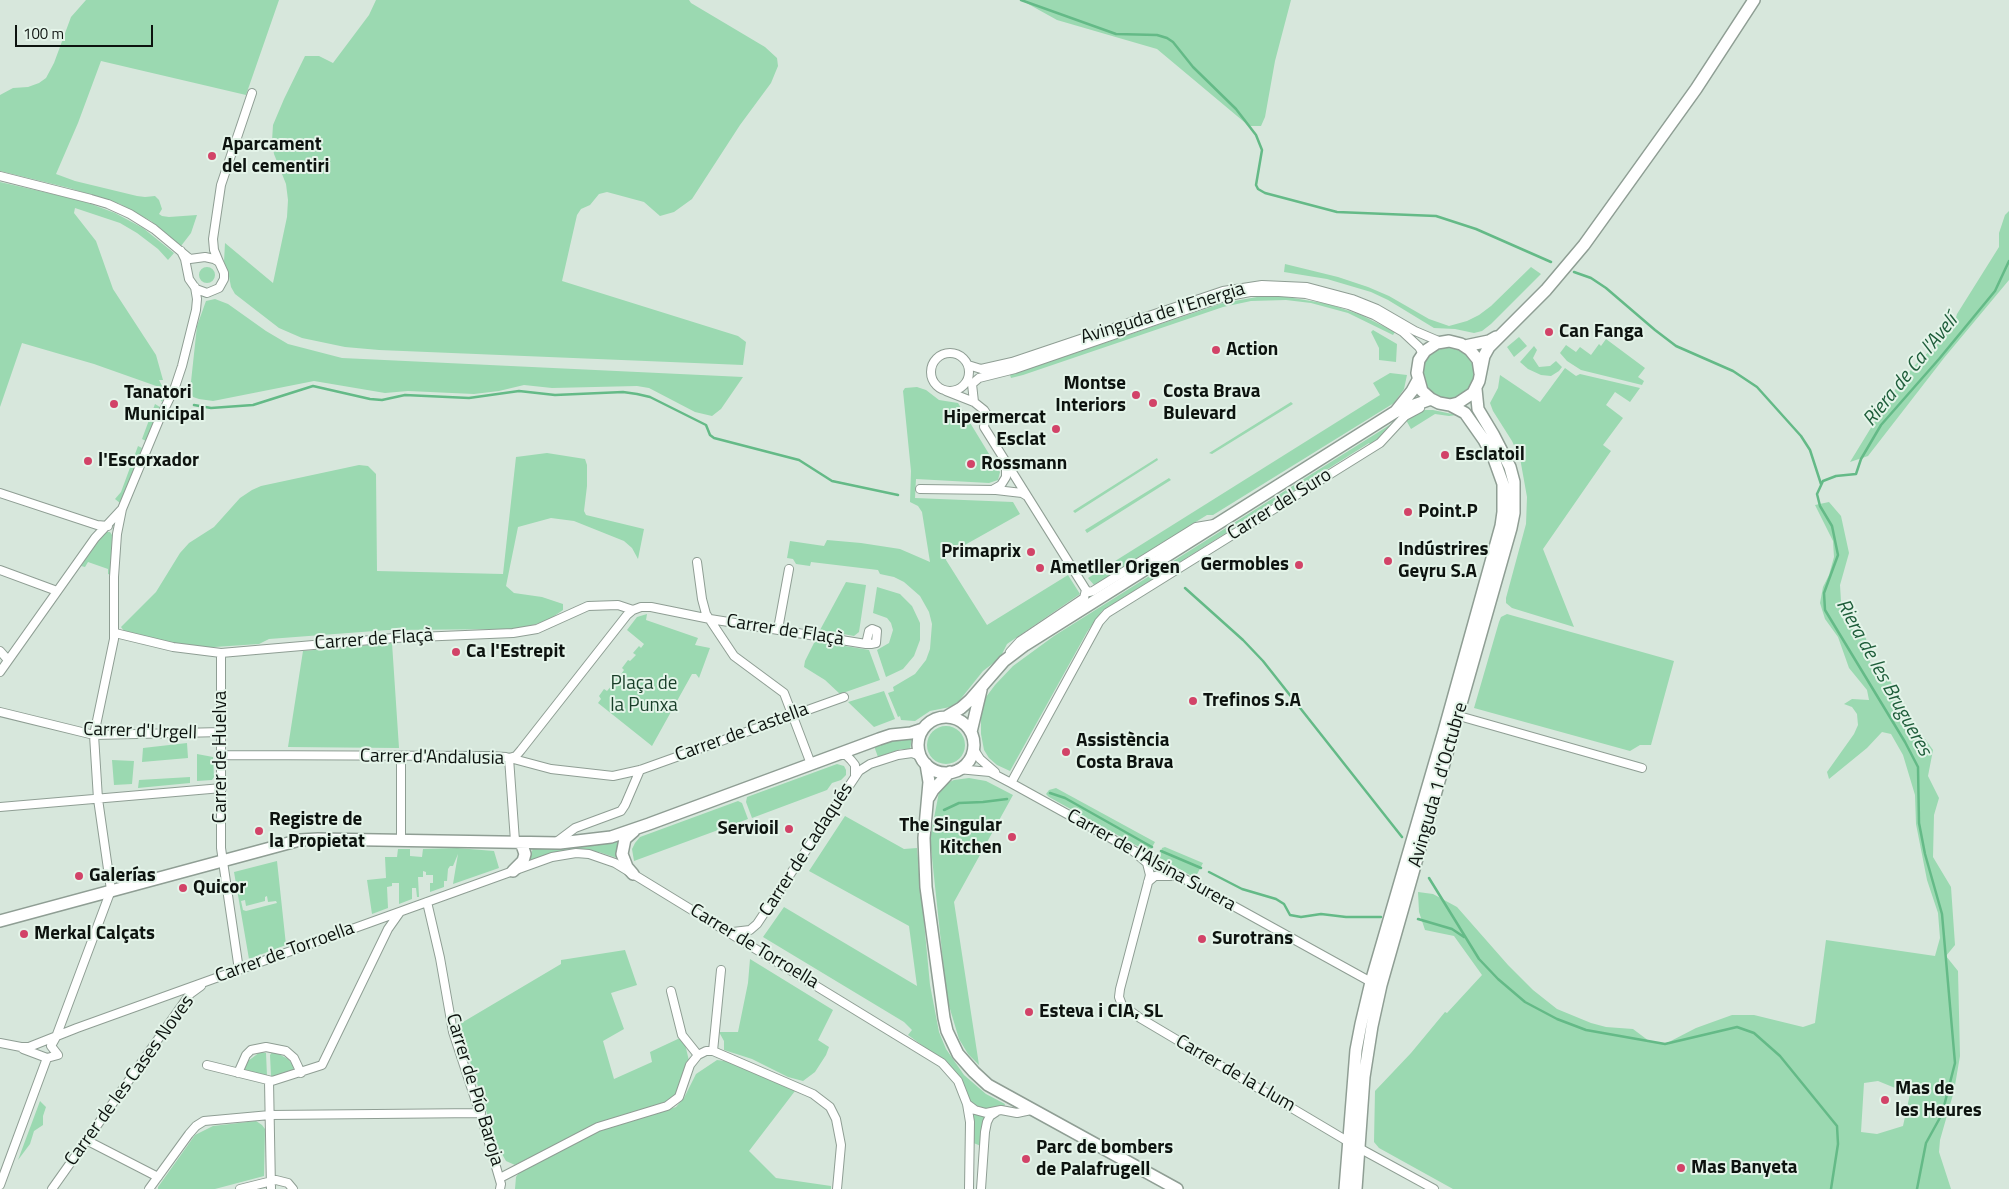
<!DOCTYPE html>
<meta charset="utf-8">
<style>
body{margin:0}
#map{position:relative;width:2009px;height:1189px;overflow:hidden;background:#d7e7dc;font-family:"Titillium Web",sans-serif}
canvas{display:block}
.scale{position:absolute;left:15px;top:25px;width:138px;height:22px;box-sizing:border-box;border:2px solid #0d130f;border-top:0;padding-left:6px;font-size:15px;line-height:18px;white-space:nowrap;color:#0d130f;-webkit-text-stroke:4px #e4f4e9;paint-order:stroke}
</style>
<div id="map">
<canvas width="2009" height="1189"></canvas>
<div class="scale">100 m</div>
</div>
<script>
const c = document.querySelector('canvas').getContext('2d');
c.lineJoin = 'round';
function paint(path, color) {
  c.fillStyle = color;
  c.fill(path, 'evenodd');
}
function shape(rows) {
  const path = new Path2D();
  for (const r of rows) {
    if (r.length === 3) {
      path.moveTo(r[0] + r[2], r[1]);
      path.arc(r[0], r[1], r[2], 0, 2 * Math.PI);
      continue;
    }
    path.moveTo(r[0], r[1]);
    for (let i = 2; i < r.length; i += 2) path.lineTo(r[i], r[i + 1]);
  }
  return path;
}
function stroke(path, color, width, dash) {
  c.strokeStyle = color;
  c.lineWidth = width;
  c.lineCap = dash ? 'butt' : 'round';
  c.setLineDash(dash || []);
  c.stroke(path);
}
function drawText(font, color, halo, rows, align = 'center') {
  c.font = font + ' "Titillium Web",sans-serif';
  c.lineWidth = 4;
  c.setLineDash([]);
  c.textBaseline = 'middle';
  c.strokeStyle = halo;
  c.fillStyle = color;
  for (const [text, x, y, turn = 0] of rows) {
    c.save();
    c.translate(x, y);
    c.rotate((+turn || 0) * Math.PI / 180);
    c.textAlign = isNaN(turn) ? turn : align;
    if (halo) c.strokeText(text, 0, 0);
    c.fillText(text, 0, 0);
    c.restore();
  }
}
paint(shape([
 [86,0,279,0,246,95,101,61,78,123,56,174,75,181,137,196,145,197,155,196,159,200,162,209,159,214,162,216,169,217,197,215,191,233,181,246,151,221,120,204,69,188,0,171,0,95,13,88,28,87,39,83,46,78,54,63,71,17],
 [376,0,689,0,691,3,765,47,777,58,778,66,771,83,740,125,692,199,674,212,660,216,644,202,607,192,599,194,590,205,581,209,577,215,562,281,738,336,746,342,743,365,379,350,345,347,302,338,279,328,235,294,231,287,228,271,224,262,225,243,273,283,287,217,288,200,286,184,274,154,272,141,273,125,284,99,305,56,319,56,333,63,369,15],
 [1021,0,1291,0,1275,61,1265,117,1261,126,1249,126,1157,49,1057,20],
 [0,182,83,201,115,213,143,228,174,253,168,260,158,249,137,233,120,223,75,208,74,213,96,241,113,289,156,355,163,380,159,380,166,394,162,402,159,397,160,393,159,387,94,364,22,343,0,407],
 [2009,211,2009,280,1944,358,1868,456,1850,462,1891,395,1914,366,1942,339,1954,324,1957,314,1999,247,1999,233,2005,215],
 [1285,264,1338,277,1368,287,1389,296,1429,319,1449,326,1467,321,1479,315,1491,306,1531,267,1541,274,1491,324,1482,331,1474,333,1455,329,1434,328,1388,300,1371,292,1327,279,1284,272],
 [207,275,8],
 [1257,297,1287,297,1329,304,1361,315,1395,332,1393,335,1348,313,1311,303,1286,300,1251,301,1223,307,1023,375,1011,378,1010,375,1223,303],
 [215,299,228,304,266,331,288,344,342,358,743,377,721,409,712,416,695,412,649,388,637,386,552,388,524,385,499,391,474,394,408,391,385,393,314,381,213,401,199,399,193,397,190,391,197,326,206,301],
 [1373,330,1397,344,1396,362,1379,360,1379,348,1371,332],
 [1519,337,1527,346,1514,357,1507,347],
 [1606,339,1645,368,1638,377,1644,381,1642,385,1581,370,1567,361,1560,353,1566,345,1576,352,1580,347,1591,355,1599,344,1601,346],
 [1534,346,1537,350,1533,358,1539,367,1550,366,1556,361,1562,367,1559,371,1551,376,1541,375,1528,369,1520,362],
 [1448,374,26],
 [1565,368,1576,376,1580,374,1640,388,1630,402,1615,392,1606,405,1623,418,1603,445,1611,451,1543,549,1574,627,1512,608,1506,603,1506,598,1526,524,1527,497,1520,458,1512,441,1493,411,1490,403,1498,388,1500,375,1540,402],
 [1390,373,1407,375,1404,389,1394,403,1213,515,1207,515,1094,585,1088,578,1380,395,1373,383],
 [917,387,926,390,939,400,958,403,1000,472,998,480,989,483,916,479,915,498,1013,502,1020,514,947,555,946,560,987,625,1068,575,1080,594,1007,644,1000,658,983,671,959,701,950,707,930,711,915,721,901,720,900,716,898,717,888,693,894,691,893,687,915,674,926,660,930,649,932,624,929,612,920,596,904,582,894,577,880,574,878,570,811,562,810,566,796,564,793,559,787,558,790,541,824,546,827,540,861,543,900,549,930,562,922,512,918,506,910,502,911,471,903,391,905,388],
 [1291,402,1293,404,1212,454,1209,453],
 [155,404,160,407,146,441,142,439],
 [1422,410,1433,410,1457,415,1449,416,1435,414,1411,429,1406,420],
 [1396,421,1387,433,1371,445,1369,443,1102,611,1087,632,1010,771,997,765,989,758,984,750,981,734,981,710,986,697,995,685,1013,666,1054,636],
 [138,446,142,448,125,494,120,503,115,499,121,492],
 [547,453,585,459,587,465,587,486,584,511,586,515,644,529,638,559,632,548,624,541,574,521,551,518,518,527,506,586,514,593,542,597,563,604,563,610,547,621,518,629,388,630,269,639,259,644,200,648,180,645,124,631,121,627,156,592,180,553,189,543,214,527,240,498,252,490,261,486,359,465,368,466,376,474,377,571,503,574,516,457],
 [1157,458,1158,460,1075,513,1073,511],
 [1169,478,1171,480,1087,533,1085,530],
 [1829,502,1841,516,1849,553,1840,585,1842,618,1866,638,1870,662,1888,677,1915,725,1933,750,1928,776,1939,798,1934,815,1933,857,1951,887,1955,945,1946,956,1958,971,1960,1056,1954,1091,1940,1140,1939,1152,1951,1189,1453,1189,1379,1148,1374,1142,1375,1091,1411,1053,1445,1012,1447,1013,1482,975,1454,936,1425,930,1419,912,1418,892,1433,894,1457,907,1508,965,1533,990,1557,1009,1591,1023,1606,1027,1633,1029,1649,1041,1665,1044,1696,1028,1732,1015,1754,1015,1803,1027,1815,1023,1826,940,1935,956,1940,938,1938,913,1927,880,1916,824,1915,795,1903,755,1891,734,1882,732,1867,748,1829,779,1827,772,1854,734,1858,725,1857,714,1852,707,1844,704,1852,699,1869,700,1867,690,1849,668,1838,637,1825,619,1820,603,1823,587,1829,575,1834,557,1833,541,1815,505],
 [1878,1081,1910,1094,1903,1126,1877,1134,1861,1132,1864,1083],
 [105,532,110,532,112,535,111,575,108,574,108,569,88,562,85,567,81,566],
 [846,582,866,585,859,632,854,636,820,630],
 [877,587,900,594,912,606,920,623,920,640,914,656,903,669,886,677,877,650,889,643,893,630,891,623,887,618,873,613],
 [647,614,646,620,698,638,695,645,710,648,699,678,696,674,692,674,652,746,598,703,601,699,599,696,604,689,607,691,613,684,610,682,616,675,619,677,624,670,622,668,628,660,630,661,636,655,633,653,639,646,641,648,644,644,627,630,637,617],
 [1507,614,1674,661,1651,745,1640,745,1630,751,1474,708,1499,622,1501,617],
 [815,641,869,650,880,680,840,694,825,680,804,667,805,661],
 [392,643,399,748,288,747,303,651],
 [884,691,895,719,874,727,848,702],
 [946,745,19],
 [912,737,910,750,901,749,878,757,874,746,886,741],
 [187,743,188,758,142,762,143,748],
 [197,754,213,757,214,777,212,780,197,781],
 [112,760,134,761,132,784,114,785],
 [837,764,844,766,846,770,846,775,841,780,832,783,827,790,752,818,746,802,747,797],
 [190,777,190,783,138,788,139,780],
 [969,778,986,781,1013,795,954,902,979,1065,968,1054,959,1039,947,999,930,839,939,792,945,784,954,780],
 [1056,788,1155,842,1151,849,1148,852,1049,797,1046,794,1049,790],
 [738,801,742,803,748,819,634,861,632,849,635,843,640,837],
 [845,816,904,849,917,848,930,985,939,1032,946,1049,964,1075,986,1094,1005,1104,1004,1107,991,1111,974,1106,970,1101,966,1089,949,1065,908,1035,912,1030,904,1022,763,937,784,907,917,986,909,926,809,871],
 [622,840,620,859,599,852,571,850,553,853,529,861,533,848,578,847],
 [1165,847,1203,863,1195,878,1160,858,1162,848],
 [457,848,494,851,499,868,453,884,458,854,453,866,450,866,448,869,447,881,444,881,444,887,430,892,430,883,433,883,433,875,426,875,426,872,423,871,423,877,418,877,419,897,417,897,416,888,412,888,412,899,399,904,399,883,392,883,392,886,387,887,388,908,372,914,367,880,386,878,385,857,397,857,398,849,410,849,410,856,422,857,423,849],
 [277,861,286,945,249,959,234,872],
 [267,896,268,902,276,901,277,903,246,911,243,910,241,901,245,900,246,906,265,901,265,897],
 [625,950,637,985,611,993,624,1029,603,1041,614,1079,652,1062,650,1052,680,1038,685,1044,690,1065,683,1089,667,1106,665,1102,591,1127,515,1165,506,1161,498,1147,458,1025,561,964,561,960],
 [750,959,833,1010,818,1040,829,1047,826,1055,815,1072,803,1081,788,1077,752,1059,724,1050,724,1041,719,1032,738,1032,748,983],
 [273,1051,288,1059,293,1065,294,1070,273,1077,271,1076,270,1055],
 [260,1052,266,1053,267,1076,245,1071,244,1069,248,1061],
 [717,1060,733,1062,795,1091,749,1151,776,1178,831,1186,831,1189,515,1189,516,1177,520,1171,596,1132,676,1107,684,1098,696,1074],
 [40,1101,46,1107,43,1116,43,1125,34,1131,30,1144,18,1160],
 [972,1110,989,1115,981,1146,971,1142],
 [256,1121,262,1125,265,1129,264,1176,215,1189,158,1189,158,1187,195,1135,213,1126]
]), '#9bd9b1');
stroke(shape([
 [1021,0,1116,34,1157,35,1167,38,1173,42,1193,67,1236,109,1256,135,1262,150,1256,185,1258,189,1265,193,1337,212,1436,216,1476,229,1551,262],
 [1574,272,1591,278,1606,288,1655,330,1676,346,1733,371,1757,387,1801,436,1810,450,1821,484],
 [194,405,211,408,253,405,313,386,370,399,382,400,405,395,469,398,519,391,555,395,623,392,637,394,650,397,706,425,710,435,714,438,799,460,832,481,898,495],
 [1185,588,1243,640,1263,661,1402,837],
 [1050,793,1065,798,1152,847],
 [944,810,959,803,983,802,1007,799],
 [1161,851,1201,868],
 [1209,872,1242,889,1276,899,1284,904,1290,915,1301,917,1321,914,1346,917,1381,917],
 [1429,878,1479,959,1498,979,1525,1002,1557,1019,1586,1030,1665,1044,1737,1027,1754,1033,1780,1056,1837,1126,1838,1144,1831,1189],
 [1418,919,1452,929,1464,937],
 [1917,1189,1926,1143,1942,1114,1955,1063,1942,914,1925,854,1919,823,1918,767,1905,742,1825,610,1824,593,1838,555,1832,526,1820,506,1817,494,1823,481,1836,476,1856,474,1861,459,1881,425,1939,359,1995,291,2009,261]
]), '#64ba87', 2.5);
const street = shape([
 [0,176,91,199,108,204,130,214,154,229,190,259,205,257,214,259,219,262,224,273,224,279,219,288,207,293,196,289,189,279,185,259,181,251],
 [219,262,214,250,213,239,221,185,252,93],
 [950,372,19],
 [968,365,981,369,1012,362,1223,291,1262,285,1307,287,1352,299,1377,309,1415,331,1441,342],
 [946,391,974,402,984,410,986,413,984,427,1086,590],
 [974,402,972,384,979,378,1015,369,1224,297,1250,292,1279,292,1306,294,1349,305,1374,315,1403,332,1419,347,1423,354],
 [920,489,996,490,1022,493,1027,496],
 [994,489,1001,485,1006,477,1006,464],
 [0,493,97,525,108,526],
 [697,562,702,599,706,614,734,656,784,693,811,764],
 [0,570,57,591],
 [1086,590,1089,592,1093,591,1196,527,1214,524],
 [778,629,789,569],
 [115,633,173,647,221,653,394,638,513,633,537,629,588,606,618,605,633,610],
 [0,651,8,660],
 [1010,652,1020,641,1084,598,1086,590],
 [221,653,221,848,239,970],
 [0,672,95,538,121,510],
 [0,712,94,735,222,732],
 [1459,716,1642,768],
 [973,748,980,759,995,772],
 [222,755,490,756,506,757,551,769,613,776,640,770,844,697],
 [839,755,846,755,851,760,855,765,855,775],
 [958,769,990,772,1011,783,1371,982],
 [1011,783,1099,622,1107,613,1380,443,1405,416,1420,408],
 [0,807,222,788],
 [401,840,401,756],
 [515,841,509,758,516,756,521,750,627,615,633,610,641,607,651,607,710,619,866,644,871,644,876,643,877,631,872,629,869,631,866,644],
 [555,843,575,828,621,811,625,805,640,770],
 [1133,851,1147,863,1150,875,1120,989,1119,997,1122,1005,1140,1018,1359,1148,1434,1189],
 [1148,882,1155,876,1173,876],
 [427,902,440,958,453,1032,485,1129,501,1184,500,1189],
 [733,932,750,930,757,924,859,771,870,764,898,755,912,753,920,756],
 [671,991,682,1035,698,1055],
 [0,1043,21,1047,29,1047,77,1028,552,857,576,853,589,854,615,863,942,1063,958,1081,967,1104,970,1122,969,1189],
 [23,1049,47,1058,58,1055,51,1046,56,1037,111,890,98,799,94,735,114,639,114,577,117,534,122,509,159,420,175,387,182,366,196,310,197,299,195,287],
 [713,1051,721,970],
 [207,1065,272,1081,322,1065,388,929,400,912],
 [238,1073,246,1055,251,1050,266,1047,286,1051,294,1058,301,1073],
 [269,1081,271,1189],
 [967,1104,975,1110,986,1113,1001,1110,1017,1113,1031,1110],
 [86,1140,158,1177],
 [500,1178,598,1127,667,1106,679,1097,690,1065,698,1055,706,1051,713,1051,813,1094,830,1107,836,1119,841,1145,837,1189],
 [0,1185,47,1058],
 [52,1189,178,1011,190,994,201,986],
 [149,1189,189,1134,196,1126,204,1121,270,1115,481,1113],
 [240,1189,276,1180,288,1183,293,1189],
 [981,1189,985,1132,987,1122,990,1116,996,1112]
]);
const secondary = shape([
 [1465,346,1489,341,1496,337],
 [1480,373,1478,360,1470,350,1461,344,1449,341,1437,343,1425,351,1419,360,1417,373,1422,391,1431,399,1439,403,1450,405,1458,403,1473,393,1479,381,1484,356,1489,347,1546,290,1584,245,1696,89,1754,0],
 [1396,411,1412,391,1418,380],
 [946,717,961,708,970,700,1004,661,1025,645,1395,412,1431,399],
 [946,745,28],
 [971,732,981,690],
 [926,764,929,782,924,838,926,887,944,1018,947,1031,958,1054,974,1072,988,1085,1177,1189],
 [929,797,933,790,950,772],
 [513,871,523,861,525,854,522,845,515,841],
 [633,874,627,867,622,854,625,839,634,831],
 [0,921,300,840,318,839,560,843,611,837,649,824,879,739,891,735,911,733,923,729],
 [1345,1189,1356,1050,1361,1024,1371,982,1444,731,1501,526,1503,512,1503,484,1494,459,1484,440,1465,413,1450,405],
 [1356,1189,1364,1077,1372,1026,1381,985,1511,528,1514,513,1514,482,1510,467,1493,434,1478,409,1476,389]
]);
stroke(street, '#8f9e94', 10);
stroke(secondary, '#8f9e94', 14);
stroke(street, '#fff', 8);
stroke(secondary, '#fff', 11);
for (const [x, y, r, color] of [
 [212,156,5,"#d24368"],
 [1549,332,5,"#d24368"],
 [1216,350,5,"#d24368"],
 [1136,395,5,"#d24368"],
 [1153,403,5,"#d24368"],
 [114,404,5,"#d24368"],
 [1056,429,5,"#d24368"],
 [1445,455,5,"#d24368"],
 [88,461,5,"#d24368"],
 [971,464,5,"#d24368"],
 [1408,512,5,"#d24368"],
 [1031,552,5,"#d24368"],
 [1388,561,5,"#d24368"],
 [1299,565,5,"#d24368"],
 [1040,568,5,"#d24368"],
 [456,652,5,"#d24368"],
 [1193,701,5,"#d24368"],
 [1066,752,5,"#d24368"],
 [789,829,5,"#d24368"],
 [259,831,5,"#d24368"],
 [1012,837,5,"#d24368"],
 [79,876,5,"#d24368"],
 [183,888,5,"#d24368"],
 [24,934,5,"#d24368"],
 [1202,939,5,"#d24368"],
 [1029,1012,5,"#d24368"],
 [1885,1100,5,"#d24368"],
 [1026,1159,5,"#d24368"],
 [1681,1168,5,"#d24368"]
]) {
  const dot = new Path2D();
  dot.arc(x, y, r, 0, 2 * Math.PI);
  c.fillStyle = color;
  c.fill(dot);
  stroke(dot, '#e4f4e9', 2);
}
drawText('bold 19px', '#0d130f', '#e4f4e9', [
 ["Aparcament",222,145],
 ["del cementiri",222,167],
 ["Can Fanga",1559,332],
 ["Action",1226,350],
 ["Montse",1126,384,"right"],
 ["Interiors",1126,406,"right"],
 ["Costa Brava",1163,392],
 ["Bulevard",1163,414],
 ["Tanatori",124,393],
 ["Municipal",124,415],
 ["Hipermercat",1046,418,"right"],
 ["Esclat",1046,440,"right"],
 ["Esclatoil",1455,455],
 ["l'Escorxador",98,461],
 ["Rossmann",981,464],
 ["Point.P",1418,512],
 ["Indústrires",1398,550],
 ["Geyru S.A",1398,572],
 ["Primaprix",1021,552,"right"],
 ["Germobles",1289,565,"right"],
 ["Ametller Origen",1050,568],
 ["Ca l'Estrepit",466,652],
 ["Trefinos S.A",1203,701],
 ["Assistència",1076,741],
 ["Costa Brava",1076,763],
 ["Registre de",269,820],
 ["la Propietat",269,842],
 ["The Singular",1002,826,"right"],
 ["Kitchen",1002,848,"right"],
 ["Servioil",779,829,"right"],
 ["Galerías",89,876],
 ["Quicor",193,888],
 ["Merkal Calçats",34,934],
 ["Surotrans",1212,939],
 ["Esteva i CIA, SL",1039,1012],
 ["Mas de",1895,1089],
 ["les Heures",1895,1111],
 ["Parc de bombers",1036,1148],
 ["de Palafrugell",1036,1170],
 ["Mas Banyeta",1691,1168]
], 'left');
drawText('19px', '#0d130f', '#e4f4e9', [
 ["Avinguda de l'Energia",1163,314,-17],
 ["Carrer del Suro",1280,505,-32],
 ["Carrer de Flaçà",785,631,9],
 ["Carrer de Flaçà",374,640,-4],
 ["Carrer d'Urgell",140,732,2],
 ["Carrer de Castella",742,733,-20],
 ["Carrer de Huelva",221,757,-90],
 ["Carrer d'Andalusia",432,758,1],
 ["Avinguda 1 d'Octubre",1439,785,-74],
 ["Carrer de Cadaqués",807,850,-57],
 ["Carrer de l'Alsina Surera",1151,861,29],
 ["Carrer de Torroella",754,947,31],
 ["Carrer de Torroella",285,953,-20],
 ["Carrer de la Llum",1235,1074,30],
 ["Carrer de les Cases Noves",130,1081,-54],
 ["Carrer de Pío Baroja",474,1090,73]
]);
drawText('19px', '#193e29', '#e4f4e9', [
 ["Plaça de",644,684],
 ["la Punxa",644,706]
]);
drawText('italic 20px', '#1e5d3a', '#e4f4e9', [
 ["Riera de Ca l'Avelí",1911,371,-51],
 ["Riera de les Brugueres",1883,678,61]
]);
</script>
